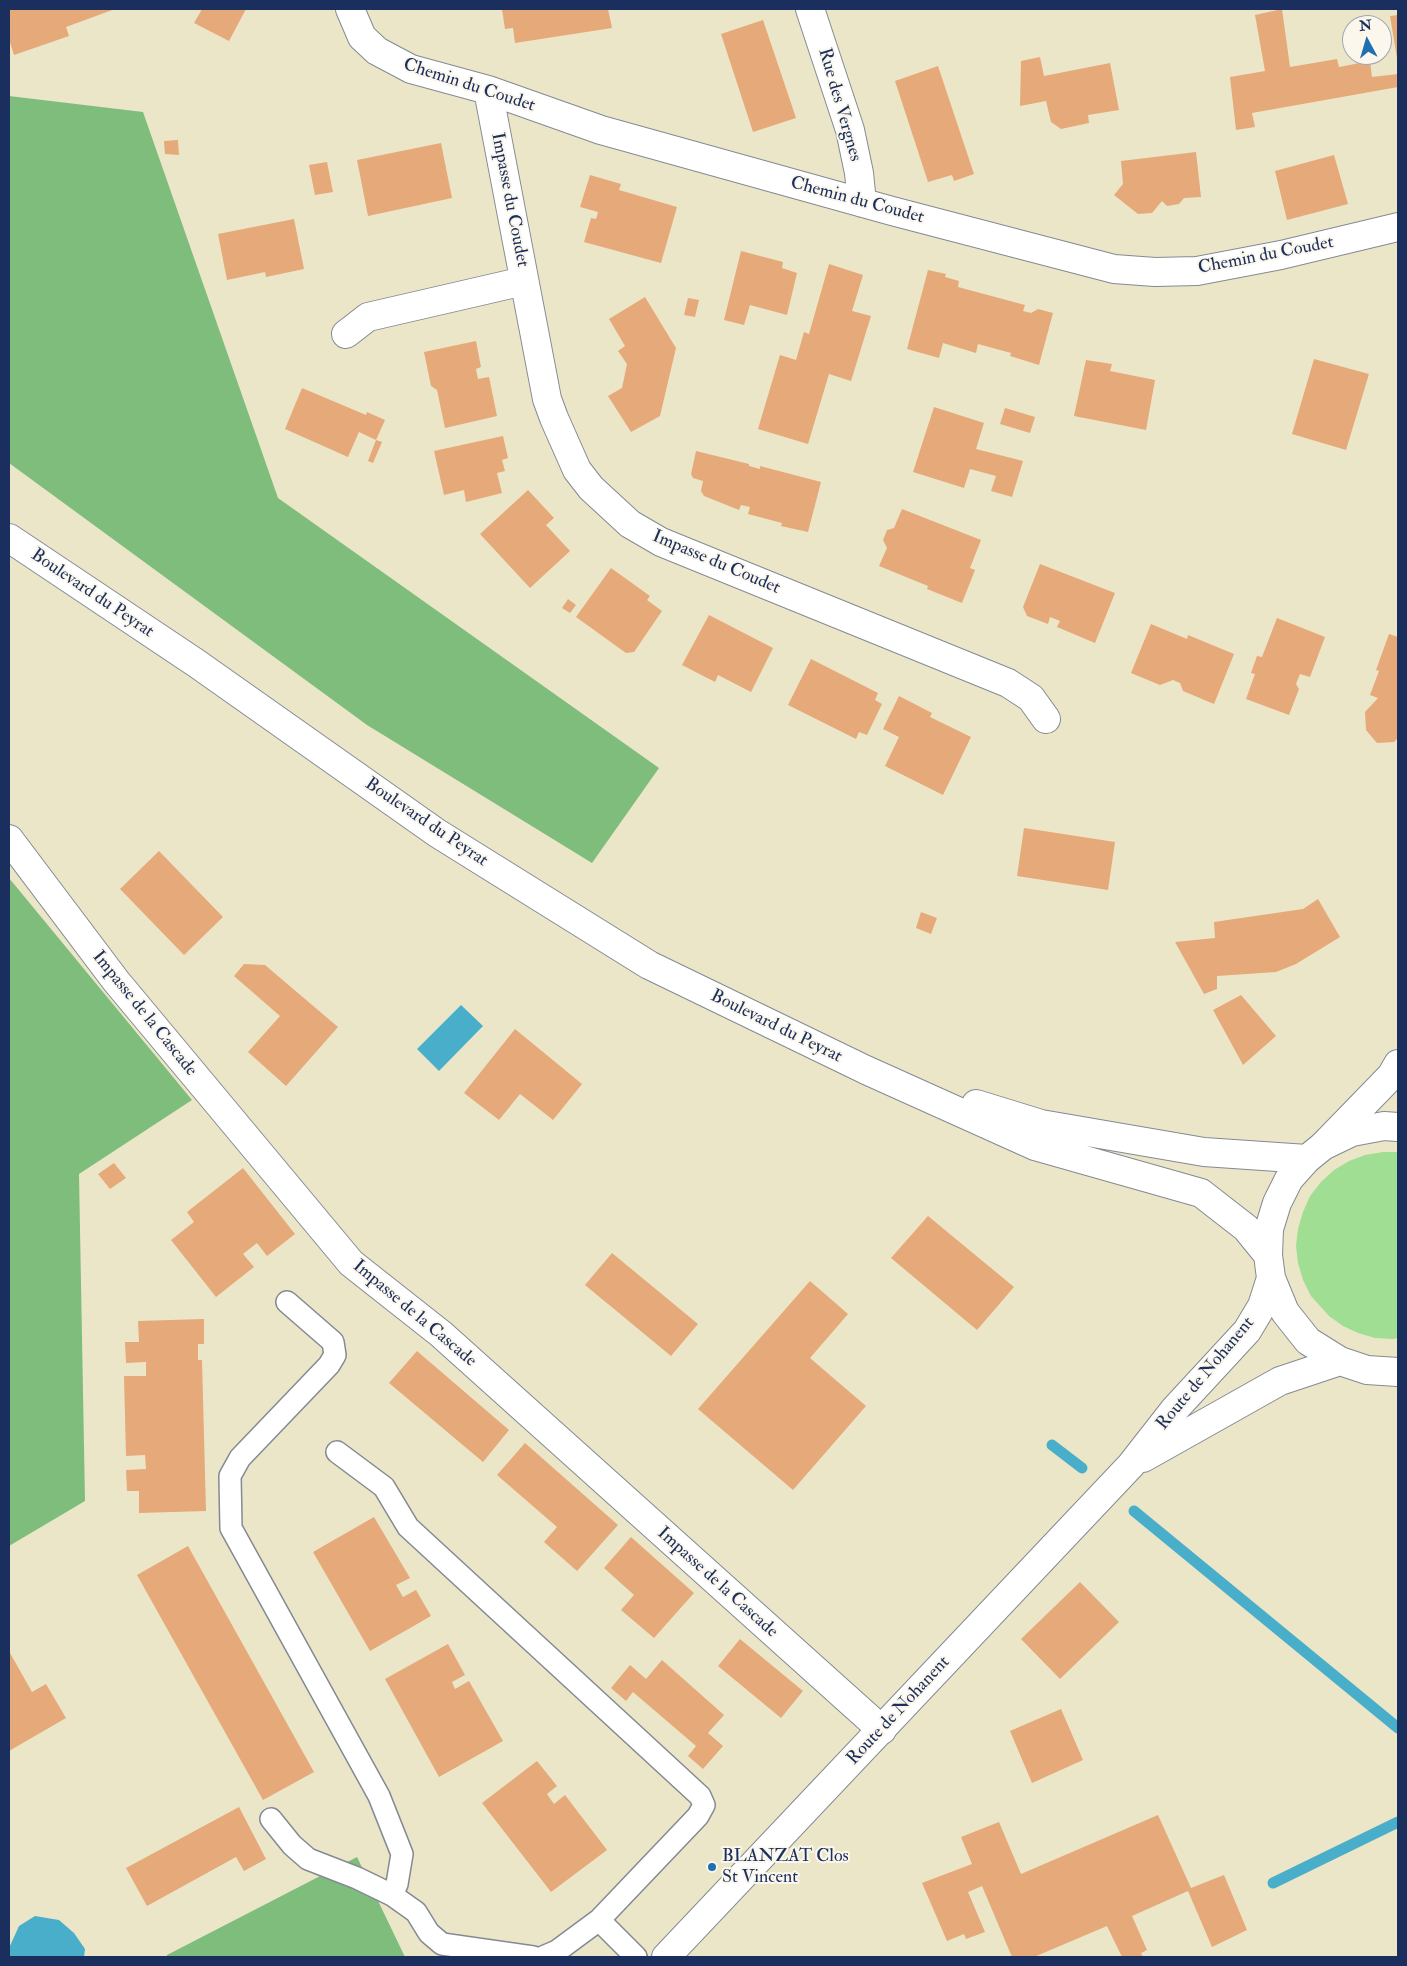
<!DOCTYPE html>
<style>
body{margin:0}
#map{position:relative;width:1407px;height:1966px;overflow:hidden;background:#ece6c8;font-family:"IM FELL Double Pica",serif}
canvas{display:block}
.frame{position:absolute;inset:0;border:10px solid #1b2f5e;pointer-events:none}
.north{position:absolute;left:1342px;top:15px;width:50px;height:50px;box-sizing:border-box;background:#fbf7ec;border:1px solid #a1a7b3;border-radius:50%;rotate:354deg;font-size:14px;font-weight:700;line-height:20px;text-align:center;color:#1b2f5e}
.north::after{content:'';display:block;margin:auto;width:18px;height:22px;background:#1f6fb2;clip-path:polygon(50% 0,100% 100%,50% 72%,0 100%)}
</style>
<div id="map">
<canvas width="1407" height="1966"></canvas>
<div class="frame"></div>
<div class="north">N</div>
</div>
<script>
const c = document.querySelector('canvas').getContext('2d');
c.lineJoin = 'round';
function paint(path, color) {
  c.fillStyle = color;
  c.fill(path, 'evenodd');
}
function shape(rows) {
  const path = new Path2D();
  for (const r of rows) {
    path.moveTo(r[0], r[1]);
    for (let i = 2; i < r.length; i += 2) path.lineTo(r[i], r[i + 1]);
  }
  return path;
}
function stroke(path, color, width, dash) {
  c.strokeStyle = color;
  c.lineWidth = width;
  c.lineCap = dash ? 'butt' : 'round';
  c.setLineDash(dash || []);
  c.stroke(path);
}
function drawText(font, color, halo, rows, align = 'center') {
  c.font = font + ' "IM FELL Double Pica",serif';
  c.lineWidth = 4;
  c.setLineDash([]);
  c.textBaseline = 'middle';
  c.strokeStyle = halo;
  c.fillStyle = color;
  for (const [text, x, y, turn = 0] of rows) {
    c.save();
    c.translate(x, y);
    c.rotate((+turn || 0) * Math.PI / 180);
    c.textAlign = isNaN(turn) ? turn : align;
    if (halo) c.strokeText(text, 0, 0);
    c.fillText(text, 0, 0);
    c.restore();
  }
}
paint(shape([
 [1383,1152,1398,1152,1398,1338,1393,1339,1375,1338,1358,1333,1343,1326,1329,1316,1311,1296,1303,1280,1298,1263,1296,1246,1298,1229,1303,1212,1310,1196,1321,1182,1334,1170,1349,1161,1365,1155]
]), '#9fde93');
paint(shape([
 [9,96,143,112,278,498,659,768,592,863,367,725,9,463],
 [9,878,192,1100,79,1174,85,1501,9,1546],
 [357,1857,405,1957,166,1957,167,1955]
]), '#7fbd7d');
paint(shape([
 [461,1005,483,1026,439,1071,417,1049],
 [35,1916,59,1920,74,1933,85,1949,84,1957,9,1957,9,1948,19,1926]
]), '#49aec9');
stroke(shape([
 [1052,1445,1082,1468],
 [1134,1511,1398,1728],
 [1273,1883,1398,1822]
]), '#49aec9', 11);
paint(shape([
 [9,9,115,9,66,27,69,36,14,55,9,39],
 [202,9,246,9,229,41,194,23],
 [502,9,608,9,612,28,515,43,513,28,505,29],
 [1282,9,1290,67,1337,59,1339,67,1370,61,1372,77,1398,74,1398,87,1252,113,1255,127,1236,130,1230,77,1265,71,1255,15],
 [1398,15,1398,58,1397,58,1390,16],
 [763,20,796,118,753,132,721,34],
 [1040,57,1044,76,1110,63,1119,110,1088,115,1089,123,1061,129,1051,122,1046,101,1020,106,1021,61],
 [938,66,974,174,954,181,952,175,928,182,895,81],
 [178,140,179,155,165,154,164,141],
 [441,143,452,198,368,216,357,160],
 [1196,152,1201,197,1184,198,1179,204,1167,206,1162,201,1152,213,1138,214,1114,195,1123,184,1121,161],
 [1334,155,1348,204,1287,220,1275,171],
 [327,162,333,192,315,195,309,165],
 [590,175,621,184,619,190,677,207,661,263,584,242,591,218,596,219,598,212,580,207],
 [294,219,304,269,266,277,265,272,227,280,218,234],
 [741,251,783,262,782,268,797,273,787,315,750,305,744,325,724,320],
 [829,264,863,275,852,311,871,316,851,381,829,374,808,444,758,429,780,355,796,360,804,332,809,334],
 [928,270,946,274,945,277,959,281,958,287,1025,305,1023,311,1031,313,1038,309,1053,313,1039,365,1010,356,1011,353,978,344,976,353,943,343,939,358,907,349],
 [645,297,676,348,660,416,631,432,608,396,622,388,627,364,618,351,625,346,609,319],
 [688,298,699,300,695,317,684,315],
 [476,341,481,367,476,369,478,379,489,377,497,416,445,428,437,390,431,386,424,352],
 [1314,359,1369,374,1346,450,1292,434],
 [1086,360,1112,364,1110,371,1155,380,1146,430,1074,416],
 [302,388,366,415,367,412,385,420,376,440,359,432,348,457,285,429],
 [934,407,984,423,976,449,1023,461,1012,497,991,491,996,476,970,469,964,488,913,472],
 [1005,408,1035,417,1030,433,1000,424],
 [503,436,508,458,502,460,505,471,497,473,502,493,466,502,464,490,444,495,434,451],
 [376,440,382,442,373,463,368,461],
 [696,451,749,464,749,466,760,469,760,466,821,482,808,532,781,526,782,523,748,514,750,507,741,505,739,510,704,496,701,491,703,481,693,478,691,474],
 [528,490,554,518,546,525,570,551,530,588,480,534],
 [902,509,981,540,970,568,975,570,962,603,927,589,928,586,879,566,887,548,883,540,887,530,894,528],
 [1040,564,1115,593,1095,643,1057,627,1060,621,1050,617,1048,624,1027,616,1023,607],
 [611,568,650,596,647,600,662,611,634,652,626,653,576,617],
 [568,599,576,605,570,613,562,608],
 [709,615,773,648,751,692,718,675,715,682,682,665],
 [1277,618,1325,637,1310,677,1300,674,1296,684,1299,689,1289,715,1246,699,1255,674,1251,673,1257,656,1262,657],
 [1151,624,1187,639,1188,635,1234,654,1214,704,1183,691,1180,683,1173,680,1160,685,1131,673],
 [1389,634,1398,637,1398,738,1394,742,1377,743,1366,730,1365,712,1378,698,1370,695,1379,671,1376,670],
 [811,659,878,693,875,700,882,704,867,735,859,732,856,739,788,705],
 [899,696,932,713,930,717,971,737,943,795,885,766,899,737,883,729],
 [1024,828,1115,842,1108,890,1017,876],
 [159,851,223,917,184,955,120,889],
 [1318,899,1340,937,1296,964,1276,972,1217,976,1217,989,1204,994,1175,942,1215,938,1214,922,1303,909],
 [921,912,937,918,931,934,916,928],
 [244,964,265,965,338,1027,286,1086,248,1052,280,1016,234,976],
 [1241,995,1276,1036,1243,1065,1213,1010],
 [515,1029,582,1084,553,1120,520,1094,499,1120,464,1093],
 [114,1163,126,1178,110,1189,98,1174],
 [243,1168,295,1234,267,1256,257,1243,243,1254,254,1267,216,1297,171,1240,194,1222,187,1212],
 [928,1216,1014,1287,977,1330,891,1258],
 [612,1253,698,1324,671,1356,585,1285],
 [810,1281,848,1314,810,1358,866,1406,793,1490,698,1409],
 [204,1319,204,1344,198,1344,198,1360,202,1360,206,1511,139,1513,139,1491,127,1491,126,1470,146,1469,145,1455,126,1456,124,1376,146,1376,146,1362,126,1363,125,1342,139,1342,138,1321],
 [417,1351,509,1430,483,1462,389,1383],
 [525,1443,618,1525,577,1571,544,1542,557,1527,497,1475],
 [374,1517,410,1578,396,1585,403,1597,416,1590,431,1616,370,1651,313,1552],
 [631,1537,694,1593,654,1638,621,1610,634,1595,604,1568],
 [188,1546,314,1772,263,1800,137,1575],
 [1080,1582,1119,1622,1060,1679,1021,1639],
 [740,1639,803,1691,781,1718,718,1666],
 [448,1644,465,1675,452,1682,455,1689,469,1681,503,1741,439,1777,385,1679],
 [10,1653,32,1692,46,1684,66,1718,9,1751],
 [662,1660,724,1715,708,1733,723,1746,703,1769,688,1756,696,1746,633,1692,626,1701,611,1688,630,1665,646,1679],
 [1061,1709,1083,1760,1032,1783,1010,1731],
 [537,1761,557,1786,547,1794,554,1804,565,1795,607,1850,551,1892,482,1803],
 [239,1807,266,1859,244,1871,236,1857,147,1906,126,1868],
 [1158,1815,1191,1888,1224,1875,1247,1930,1212,1947,1188,1891,1132,1916,1147,1950,1141,1953,1143,1957,1122,1957,1107,1926,1034,1957,1012,1957,982,1886,968,1892,985,1932,966,1939,964,1934,947,1941,922,1883,972,1864,961,1837,999,1822,1021,1874]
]), '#e5a97a');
const service = shape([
 [287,1302,333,1342,335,1355,329,1365,240,1458,230,1476,231,1528,379,1796,402,1854,397,1884,392,1895],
 [337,1452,384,1487,408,1527,700,1796,704,1805,698,1816,599,1920,557,1951,543,1957],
 [271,1819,292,1845,308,1859,357,1878,392,1895,416,1912,429,1933,442,1944,533,1957],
 [599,1920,636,1957]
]);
const minor = shape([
 [350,9,362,37,377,51,411,69,488,90,601,130,892,211,1114,269,1155,272,1197,271,1281,255,1398,227],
 [810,9,850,130,859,173,862,203],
 [488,90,547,399,554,418,577,470,591,488,630,524,661,542,1008,683,1031,698,1046,719],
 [346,334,368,317,524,281],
 [9,839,116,981,351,1263,441,1334,882,1730]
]);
const tertiary = shape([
 [1324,1145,1391,1076,1398,1064]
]);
const secondary = shape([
 [9,538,196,663,437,833,649,965,866,1070,1035,1146,1201,1193,1246,1228,1268,1255],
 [976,1104,1041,1124,1204,1152,1307,1159],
 [1398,1127,1384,1126,1352,1132,1323,1146,1307,1159,1289,1179,1277,1203,1269,1229,1268,1255,1271,1278,1285,1312,1308,1341,1340,1361,1367,1370,1398,1372],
 [1143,1458,1280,1381,1340,1361],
 [666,1957,1131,1465,1174,1410,1247,1331,1262,1306,1271,1278]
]);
stroke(service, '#848a93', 24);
stroke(minor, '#848a93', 30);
stroke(tertiary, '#848a93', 30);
stroke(secondary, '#848a93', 30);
stroke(service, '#fff', 21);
stroke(minor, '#fff', 28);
stroke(tertiary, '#fff', 28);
stroke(secondary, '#fff', 28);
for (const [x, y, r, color] of [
 [712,1867,5,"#1f6fb2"]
]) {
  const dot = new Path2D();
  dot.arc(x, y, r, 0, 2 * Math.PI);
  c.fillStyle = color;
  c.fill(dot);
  stroke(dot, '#fbf7ec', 2);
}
drawText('18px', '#1b2f5e', '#fbf7ec', [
 ["Chemin du Coudet",469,86,18],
 ["Rue des Vergnes",839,105,74],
 ["Impasse du Coudet",509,200,79],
 ["Chemin du Coudet",857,201,15],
 ["Chemin du Coudet",1266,256,-11],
 ["Impasse du Coudet",716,563,23],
 ["Boulevard du Peyrat",92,594,34],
 ["Boulevard du Peyrat",426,823,34],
 ["Impasse de la Cascade",144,1014,51],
 ["Boulevard du Peyrat",776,1027,26],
 ["Impasse de la Cascade",414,1314,40],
 ["Route de Nohanent",1206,1374,-50],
 ["Impasse de la Cascade",717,1583,42],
 ["Route de Nohanent",899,1711,-47]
]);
drawText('18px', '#1b2f5e', '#fbf7ec', [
 ["BLANZAT Clos",722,1857],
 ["St Vincent",722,1878]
], 'left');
</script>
